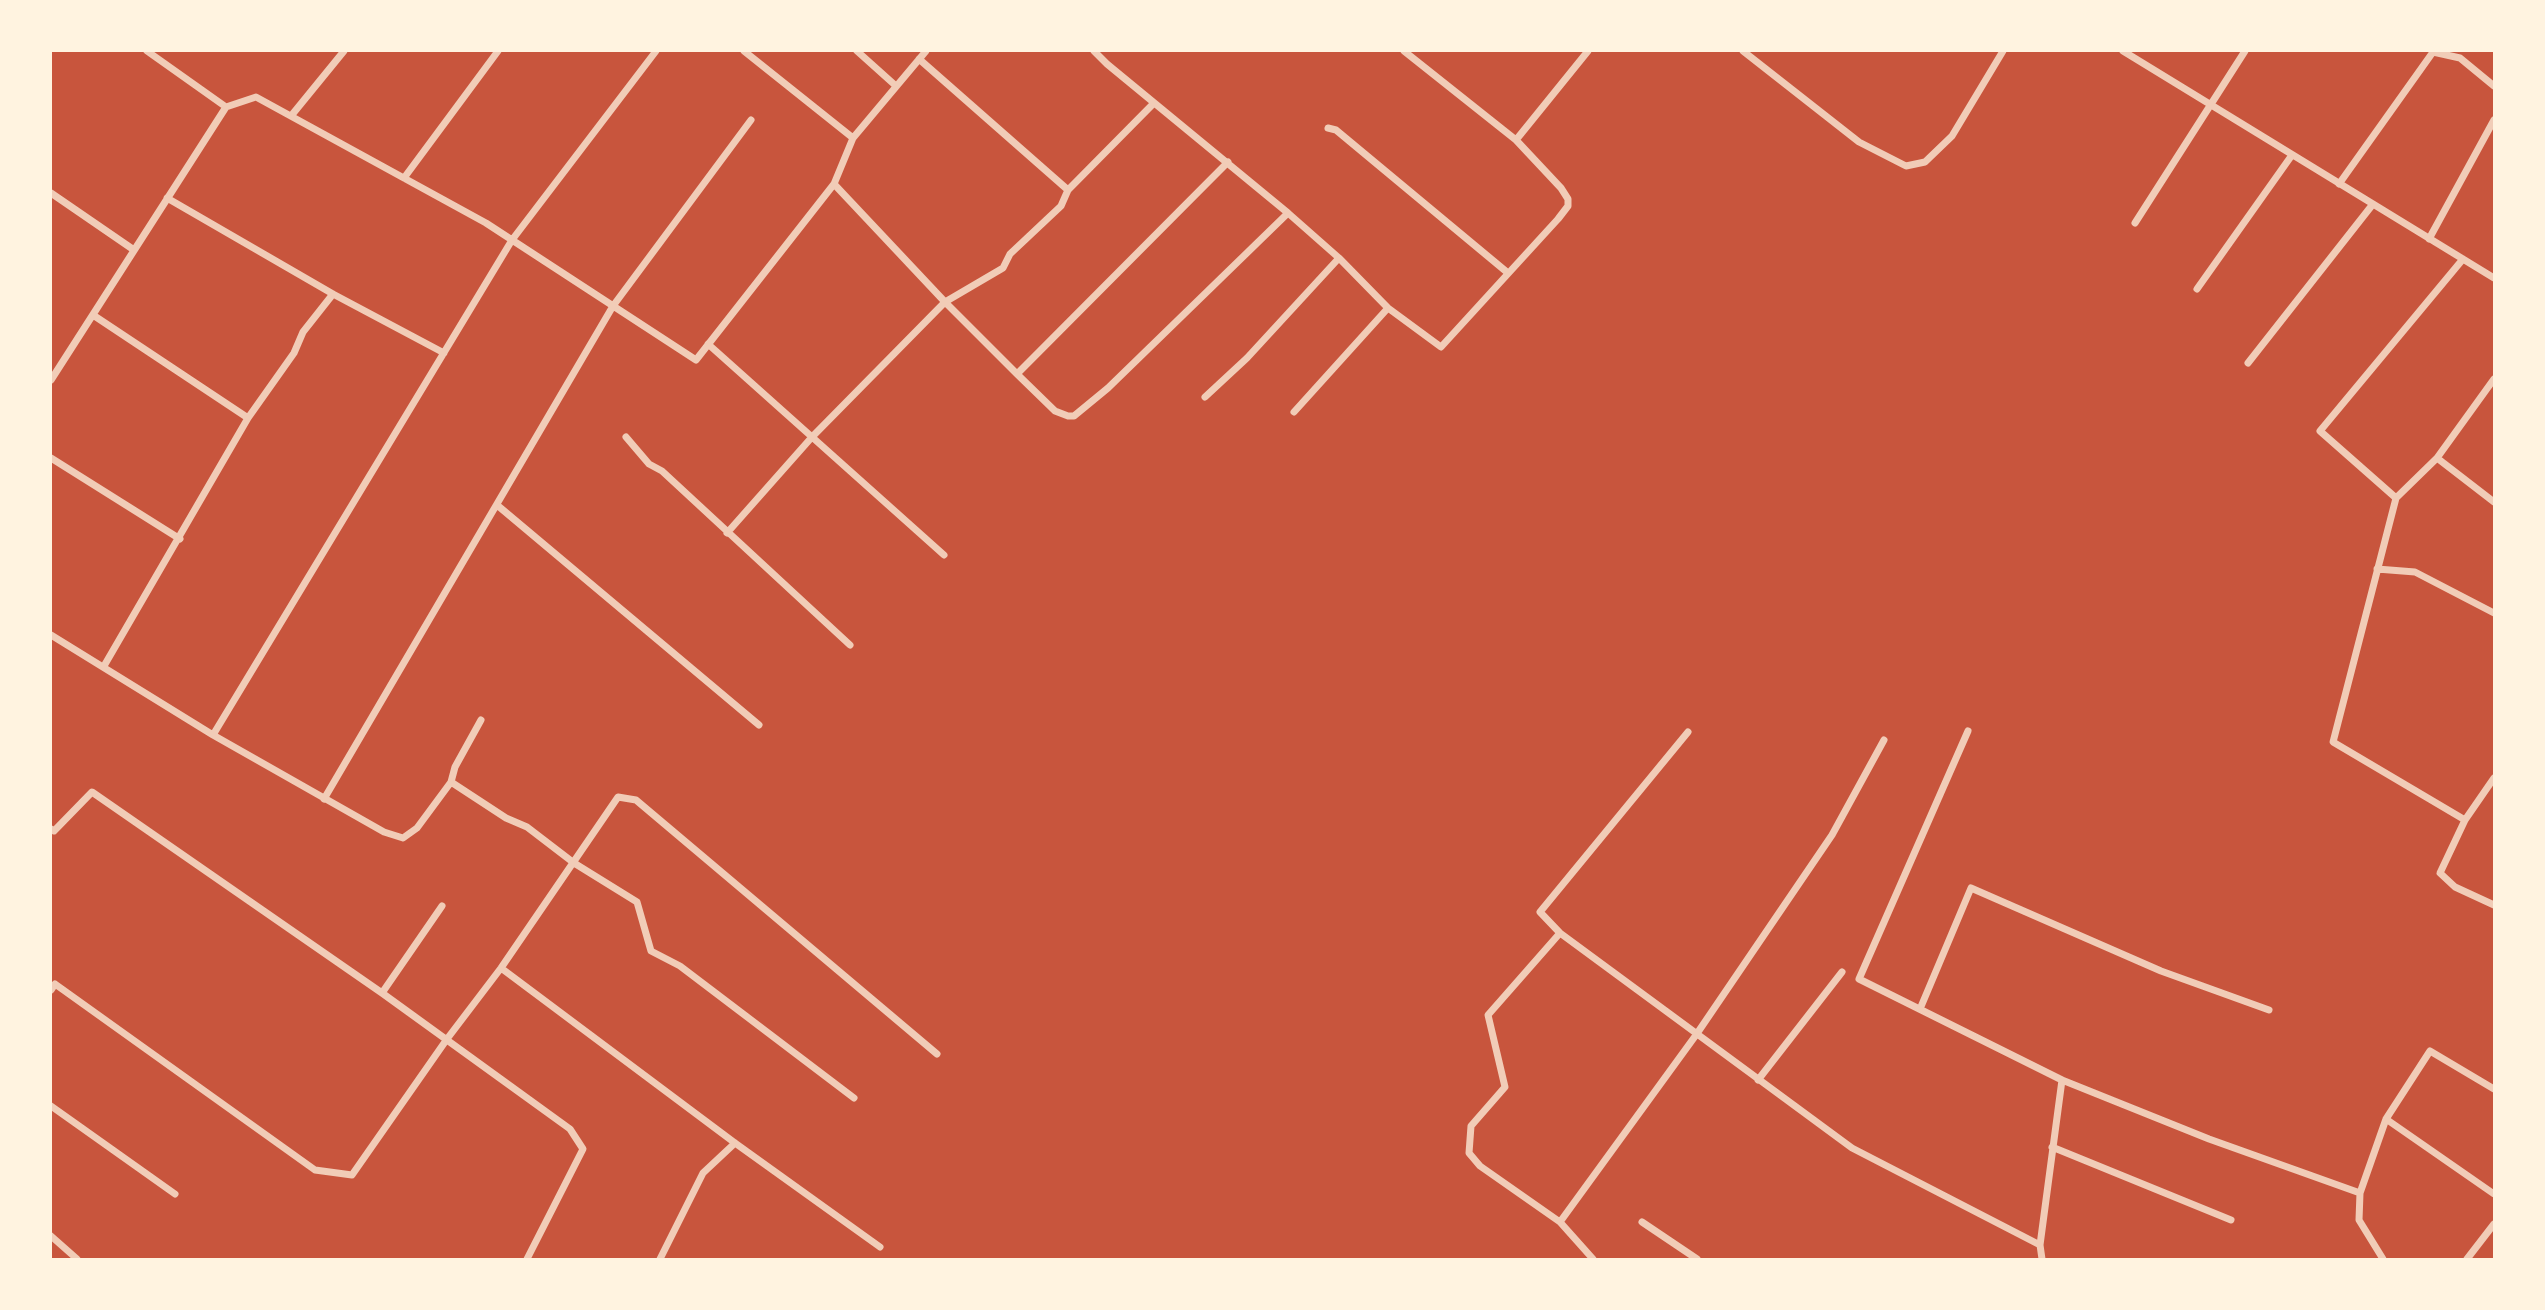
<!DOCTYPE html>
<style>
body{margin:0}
#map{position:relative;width:2545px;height:1310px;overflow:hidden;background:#c8553d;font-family:"Exo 2",sans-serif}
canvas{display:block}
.frame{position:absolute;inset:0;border:52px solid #fff3e0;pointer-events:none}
</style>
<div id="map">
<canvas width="2545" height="1310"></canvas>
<div class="frame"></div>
</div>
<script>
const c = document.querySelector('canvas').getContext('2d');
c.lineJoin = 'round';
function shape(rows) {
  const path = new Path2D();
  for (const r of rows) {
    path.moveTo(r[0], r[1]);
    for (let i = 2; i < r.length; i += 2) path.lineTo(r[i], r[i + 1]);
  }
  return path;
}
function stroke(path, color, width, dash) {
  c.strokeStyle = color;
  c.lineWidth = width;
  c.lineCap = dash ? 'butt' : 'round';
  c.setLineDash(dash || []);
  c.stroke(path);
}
stroke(shape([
 [147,51,226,107],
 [744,51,853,138],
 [857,51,896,86],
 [1094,51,1107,64,1288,213,1339,258,1388,308,1441,347,1558,219,1568,206,1568,199,1561,188,1516,140,1404,51],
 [1743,51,1859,142,1906,166,1925,162,1952,136,2003,51],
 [2123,51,2494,278],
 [919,59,1068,190],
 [291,116,344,51],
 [1328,128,1336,130,1508,273],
 [1516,140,1588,51],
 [404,178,498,51],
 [834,184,945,302,1017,374,1055,411,1068,416,1074,416,1108,388,1288,213],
 [2339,184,2433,52,2460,58,2494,86],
 [51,193,134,250],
 [167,198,333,294,444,353],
 [2135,223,2245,51],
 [2429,239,2494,120],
 [2197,289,2292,155],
 [93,315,248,418],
 [708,344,944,555],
 [2248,363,2373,204],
 [1017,374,1228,162],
 [51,380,226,107,256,97,486,223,696,360,834,184,853,138,926,51],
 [1205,397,1247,358,1339,258],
 [1294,412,1388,308],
 [626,437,649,464,662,471,850,645],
 [51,458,180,539],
 [2437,458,2494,502],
 [2396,498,2320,431,2463,259],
 [497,505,759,725],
 [727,533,812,437,945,302,1003,268,1010,254,1061,206,1068,190,1154,103],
 [2377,569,2415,572,2494,613],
 [51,635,213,735,512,240,656,51],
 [104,666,248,418,294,353,303,332,333,294],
 [1968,731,1859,979,2062,1080,2040,1245,2042,1259],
 [1688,732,1540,912,1560,933,1852,1148,2040,1245],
 [213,735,384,832,403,838,417,828,451,782,455,767,481,720],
 [2494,778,2465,820,2440,873,2455,887,2494,905],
 [451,782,506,818,527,827,574,863,637,902,651,951,680,966,854,1098],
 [324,799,613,306,751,120],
 [2465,820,2333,742,2396,498,2437,458,2494,379],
 [51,829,54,831,92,792,382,993,570,1129,583,1149,527,1259],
 [1560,933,1488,1015,1505,1087,1471,1126,1469,1153,1480,1166,1560,1222,1593,1259],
 [501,968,735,1143,880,1247],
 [51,990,55,984,315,1170,352,1175,447,1039,501,968,618,797,636,800,937,1054],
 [382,993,442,906],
 [1920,1009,1971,888,2161,971,2269,1010],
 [1758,1080,1842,972],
 [2062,1080,2209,1139,2360,1193],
 [51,1106,175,1194],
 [2386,1119,2494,1194],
 [2052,1147,2231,1220],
 [1560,1222,1696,1035,1832,835,1884,740],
 [1642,1222,1697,1259],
 [51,1236,77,1259],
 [660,1259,703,1173,735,1143],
 [2383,1259,2359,1220,2360,1193,2386,1119,2430,1051,2494,1089],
 [2467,1259,2494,1224]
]), '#f1ccb7', 7);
</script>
